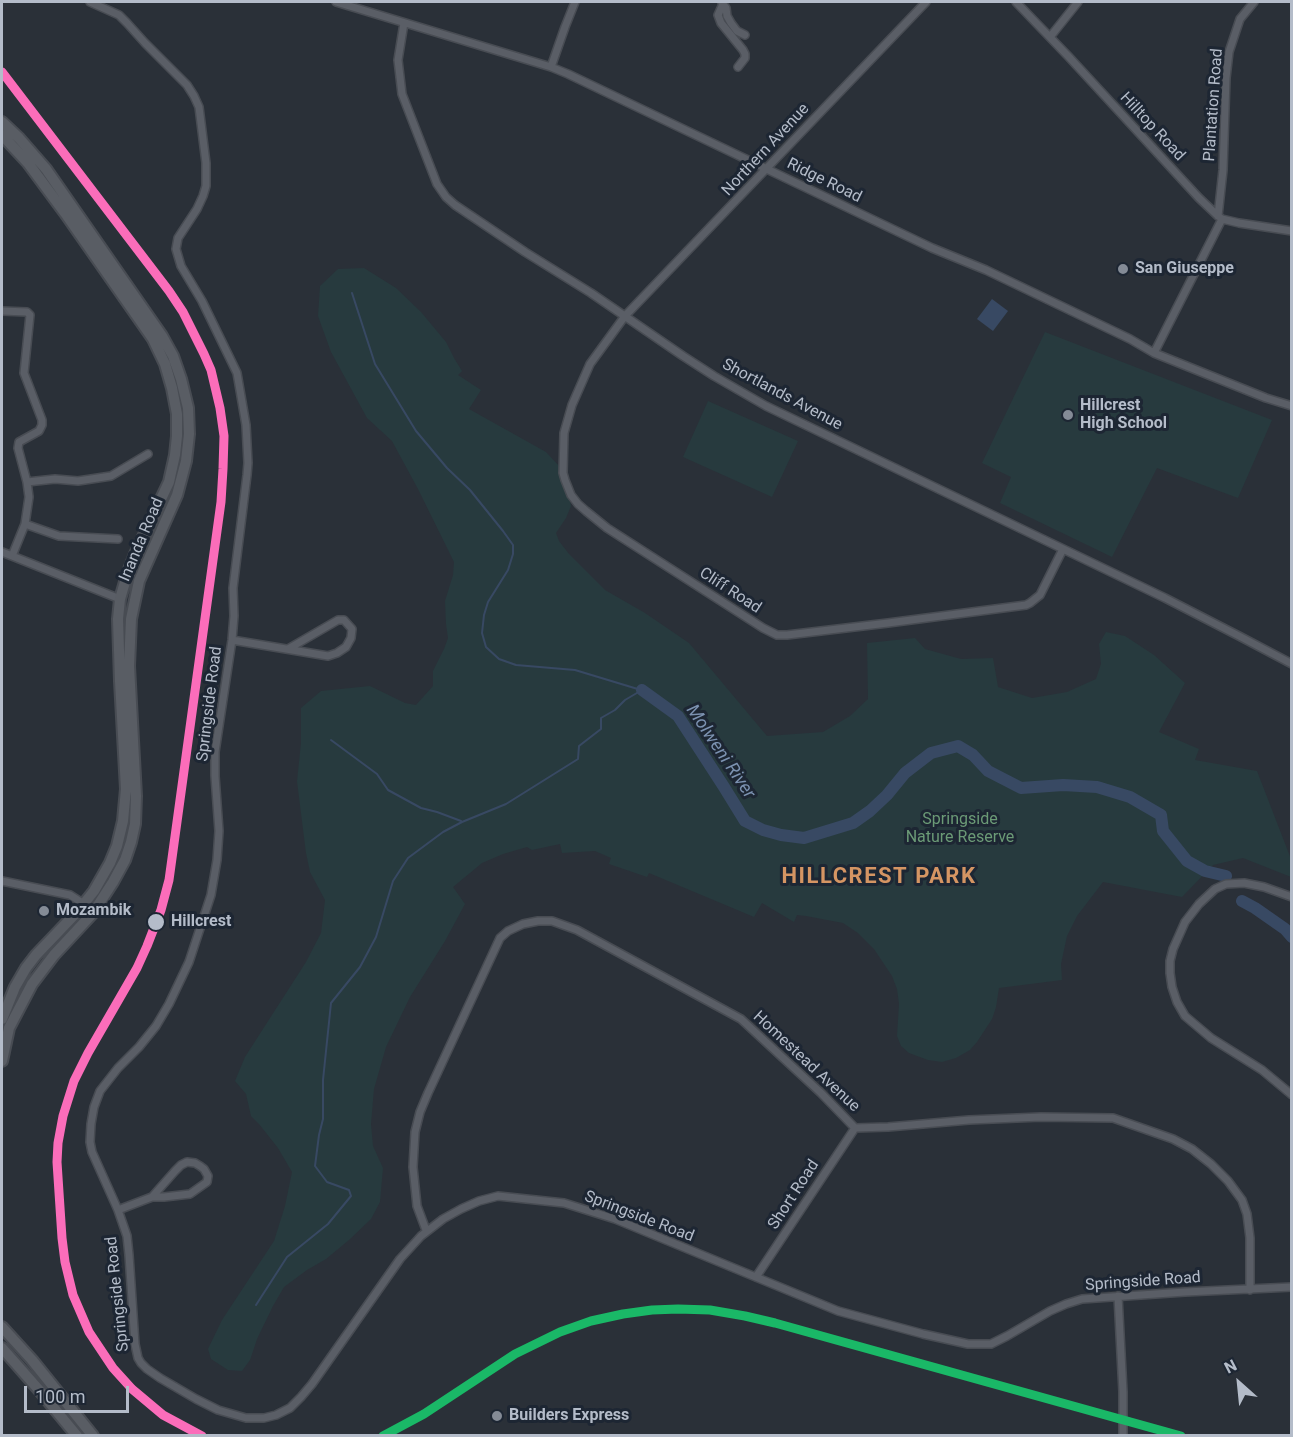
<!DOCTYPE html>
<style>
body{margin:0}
#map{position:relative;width:1293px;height:1437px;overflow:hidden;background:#2a3038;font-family:Roboto,sans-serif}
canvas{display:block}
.frame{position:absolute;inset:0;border:3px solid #b4bcc9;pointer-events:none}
.north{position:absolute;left:1209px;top:1353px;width:60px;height:60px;-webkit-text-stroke:4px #1d2633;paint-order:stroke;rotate:333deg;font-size:16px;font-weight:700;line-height:24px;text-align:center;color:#b4bcc9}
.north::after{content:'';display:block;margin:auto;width:21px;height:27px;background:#b4bcc9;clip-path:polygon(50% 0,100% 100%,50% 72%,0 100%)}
.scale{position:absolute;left:24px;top:1386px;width:105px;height:27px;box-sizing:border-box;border:3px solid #b4bcc9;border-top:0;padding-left:8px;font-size:18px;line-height:21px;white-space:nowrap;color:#b4bcc9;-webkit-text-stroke:4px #1d2633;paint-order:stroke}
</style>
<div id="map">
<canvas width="1293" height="1437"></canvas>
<div class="frame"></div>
<div class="north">N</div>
<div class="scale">100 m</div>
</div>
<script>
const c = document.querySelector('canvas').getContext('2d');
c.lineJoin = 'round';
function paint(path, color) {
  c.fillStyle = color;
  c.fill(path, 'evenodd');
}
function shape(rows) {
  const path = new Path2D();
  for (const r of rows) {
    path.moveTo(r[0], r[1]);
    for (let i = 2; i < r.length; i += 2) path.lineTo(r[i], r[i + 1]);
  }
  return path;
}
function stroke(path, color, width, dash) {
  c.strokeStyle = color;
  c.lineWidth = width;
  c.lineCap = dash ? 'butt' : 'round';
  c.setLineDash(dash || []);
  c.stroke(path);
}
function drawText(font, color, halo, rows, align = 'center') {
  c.font = font + ' Roboto,sans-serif';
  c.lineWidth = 6;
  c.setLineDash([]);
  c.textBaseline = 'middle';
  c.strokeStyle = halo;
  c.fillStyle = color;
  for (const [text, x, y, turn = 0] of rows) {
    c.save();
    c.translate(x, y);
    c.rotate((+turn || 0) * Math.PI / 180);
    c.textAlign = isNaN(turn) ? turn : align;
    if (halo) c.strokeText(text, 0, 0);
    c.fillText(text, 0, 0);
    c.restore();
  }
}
paint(shape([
 [364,268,396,288,421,312,446,342,454,358,462,371,458,375,481,390,469,409,546,452,559,466,568,491,571,506,566,518,556,533,559,541,569,554,605,590,645,613,689,643,767,736,823,732,850,716,868,699,867,643,915,638,925,649,961,659,993,658,998,687,1032,698,1067,692,1096,679,1101,664,1099,644,1106,632,1125,636,1154,655,1185,683,1159,732,1199,749,1195,760,1257,771,1291,859,1291,877,1243,858,1213,865,1182,897,1103,882,1077,916,1067,936,1061,964,1062,980,999,988,996,1007,992,1019,977,1042,970,1050,956,1058,942,1062,928,1060,909,1053,901,1046,897,1036,899,1004,897,989,892,976,874,949,858,933,843,923,806,916,797,915,794,922,762,903,754,917,649,873,647,877,609,864,611,858,595,851,562,853,560,844,532,850,527,847,503,854,482,863,453,887,465,904,445,941,410,997,386,1047,374,1089,371,1124,373,1146,383,1168,380,1202,371,1219,349,1240,326,1259,307,1270,284,1287,273,1306,257,1339,250,1360,242,1371,228,1370,211,1359,208,1349,222,1320,274,1241,285,1206,292,1172,278,1148,259,1124,251,1116,246,1094,235,1081,245,1057,306,962,321,933,325,900,310,872,306,853,297,781,301,743,301,708,321,691,370,686,405,703,416,705,433,686,433,671,444,649,448,638,446,624,445,601,453,575,454,562,418,489,392,441,367,418,331,352,318,316,320,286,338,269],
 [1045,332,1272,420,1238,498,1157,468,1112,557,1000,503,1011,477,982,463],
 [708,401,798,441,772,497,683,457]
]), '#273a3e');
paint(shape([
 [992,299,1008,311,993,331,977,319]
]), '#384963');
stroke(shape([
 [352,293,375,364,416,431,447,468,470,490,503,531,513,545,513,554,508,570,488,602,484,615,482,633,486,647,499,659,516,665,575,670,641,690],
 [331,740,377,774,388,790,421,808,437,812,461,821],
 [256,1305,287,1257,328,1224,351,1196,349,1190,327,1182,315,1166,319,1135,323,1119,323,1080,331,1003,360,967,376,937,393,881,408,858,443,832,462,822,506,804,578,759,579,746,601,729,601,718,615,710,625,700,642,690]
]), '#384963', 2);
stroke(shape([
 [642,690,678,716,724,787,745,821,763,830,781,835,804,838,853,823,870,811,887,795,905,773,931,753,958,746,973,755,988,771,1021,788,1063,785,1097,787,1130,797,1161,815,1163,831,1187,861,1205,871,1226,876],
 [1242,901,1255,908,1285,929,1292,937]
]), '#384963', 12);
const minor = shape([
 [90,2,119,15,127,23,145,43,187,85,194,96,199,107,206,163,206,186,203,196,197,209,178,238,176,249,181,266,202,301,237,373,246,425,248,463,247,475,233,588,234,616,232,640,215,752,215,776,219,831,217,860,211,895,189,962,169,1004,156,1026,139,1047,118,1068,100,1091,94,1107,91,1124,90,1142,92,1152,118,1210,127,1236,129,1255,135,1344,138,1358,141,1363,147,1369,160,1378,196,1399,218,1410,246,1418,264,1418,276,1415,290,1408,301,1397,312,1384,400,1259,421,1236,443,1219,461,1209,479,1201,498,1196,564,1203,615,1219,838,1311,923,1334,968,1344,991,1344,1007,1336,1050,1311,1066,1304,1082,1299,1185,1292,1292,1287],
 [336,2,551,67,568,74,932,248,986,270,1130,339,1154,353,1266,398,1292,406],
 [926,2,625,316,590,364,572,405,564,433,563,473,565,480,571,495,578,504,586,511,607,528,763,628,777,635,787,635,888,623,1026,605,1030,603,1040,595,1063,549],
 [1016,2,1068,56,1199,198,1218,216,1222,219,1239,223,1292,231],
 [722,3,726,8,727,16,731,23,737,31,745,35],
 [723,4,718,15,721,23,743,50,745,54,745,58,738,67],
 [404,23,398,60,402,94,437,184,446,197,455,205,525,252,591,293,683,356,714,376,766,406,1165,598,1239,636,1292,664],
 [1050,37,1078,2],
 [551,67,565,27,575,2],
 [1218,216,1223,170,1226,78,1229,52,1240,19,1254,2],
 [2,311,27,312,30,315,24,373,42,420,42,425,39,431,19,442,18,448,27,482,29,497,25,524,12,556],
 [1154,353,1222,219],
 [27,482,55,479,78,481,111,476,148,454],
 [25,524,59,536,118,539],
 [2,552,120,599],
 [232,640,328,656,337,653,346,647,351,638,352,629,344,620,338,620,288,649],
 [2,881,70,895,84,904,93,913],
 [1292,897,1264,887,1244,883,1226,884,1215,889,1199,904,1185,922,1173,949,1170,961,1170,973,1172,987,1177,1002,1185,1016,1211,1038,1262,1070,1292,1095],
 [118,1210,152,1197,164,1197,190,1194,207,1182,208,1176,204,1169,200,1166,195,1163,187,1162,181,1165,175,1171,152,1197],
 [426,1230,417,1206,413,1167,415,1132,420,1112,428,1093,500,938,508,931,523,924,538,921,552,921,577,930,741,1019,821,1093,855,1128,888,1127,969,1120,1041,1117,1113,1118,1173,1139,1192,1149,1211,1164,1228,1181,1242,1200,1247,1214,1250,1238,1250,1290],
 [756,1277,855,1128],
 [1118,1296,1123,1392,1123,1436]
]);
const secondary = shape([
 [2,122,19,138,46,169,162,336,173,356,181,379,188,408,189,434,186,461,177,495,139,581,131,619,129,666,136,796,135,824,131,842,125,860,113,882,93,913,54,955,32,984,9,1028,2,1061],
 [2,135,28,163,65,213,153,339,165,364,172,388,177,414,177,436,175,455,169,482,135,554,127,575,120,599,118,619,120,681,126,789,123,821,117,846,110,863,94,891,78,911,36,955,26,968,15,987,2,1019],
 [2,1327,32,1360,93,1436],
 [2,1348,39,1390,77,1436]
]);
stroke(minor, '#484c53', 10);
stroke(secondary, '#484c53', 14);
stroke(minor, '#5a5e66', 7);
stroke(secondary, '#595d64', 10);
stroke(shape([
 [2,72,169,291,183,312,204,354,211,370,220,408,224,436,223,469,221,502,169,880,161,910,147,946,137,968,88,1053,74,1081,63,1116,58,1143,57,1162,62,1238,65,1262,73,1295,89,1332,113,1368,132,1389,163,1415,202,1436]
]), '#fb6dba', 9);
stroke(shape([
 [383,1436,424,1414,515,1354,560,1332,591,1321,623,1314,652,1310,678,1309,710,1310,745,1316,775,1323,1181,1436]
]), '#1ab867', 9);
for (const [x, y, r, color] of [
 [1123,269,6,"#848b96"],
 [1068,415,6,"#848b96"],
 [44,911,6,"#848b96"],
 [156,922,9,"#b4bcc9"],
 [497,1416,6,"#848b96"]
]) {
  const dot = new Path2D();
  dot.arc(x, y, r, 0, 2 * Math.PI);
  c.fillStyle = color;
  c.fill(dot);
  stroke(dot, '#1d2633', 2);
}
drawText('16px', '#b4bcc9', '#1d2633', [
 ["Plantation Road",1214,105,-86],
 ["Hilltop Road",1152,127,47],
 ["Northern Avenue",766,150,-47],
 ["Ridge Road",824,181,26],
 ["Shortlands Avenue",782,395,28],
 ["Inanda Road",142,540,-67],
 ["Cliff Road",730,591,33],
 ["Springside Road",210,704,-83],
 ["Homestead Avenue",806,1062,43],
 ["Short Road",794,1195,-57],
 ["Springside Road",639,1217,21],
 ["Springside Road",1143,1282,-4],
 ["Springside Road",118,1294,-96]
]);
drawText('bold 16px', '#b4bcc9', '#1d2633', [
 ["San Giuseppe",1135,269],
 ["Hillcrest",1080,406],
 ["High School",1080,424],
 ["Mozambik",56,911],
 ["Builders Express",509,1416]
], 'left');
drawText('16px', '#6b9a76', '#1d2633', [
 ["Springside",960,820],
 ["Nature Reserve",960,838]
]);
drawText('bold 16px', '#b4bcc9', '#1d2633', [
 ["Hillcrest",171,922]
], 'left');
drawText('italic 18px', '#7c92b1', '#1d2633', [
 ["Molweni River",720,752,56]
]);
c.letterSpacing = '1.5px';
drawText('bold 22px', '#d59563', '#1d2633', [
 ["HILLCREST PARK",879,877]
]);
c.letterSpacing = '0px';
</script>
